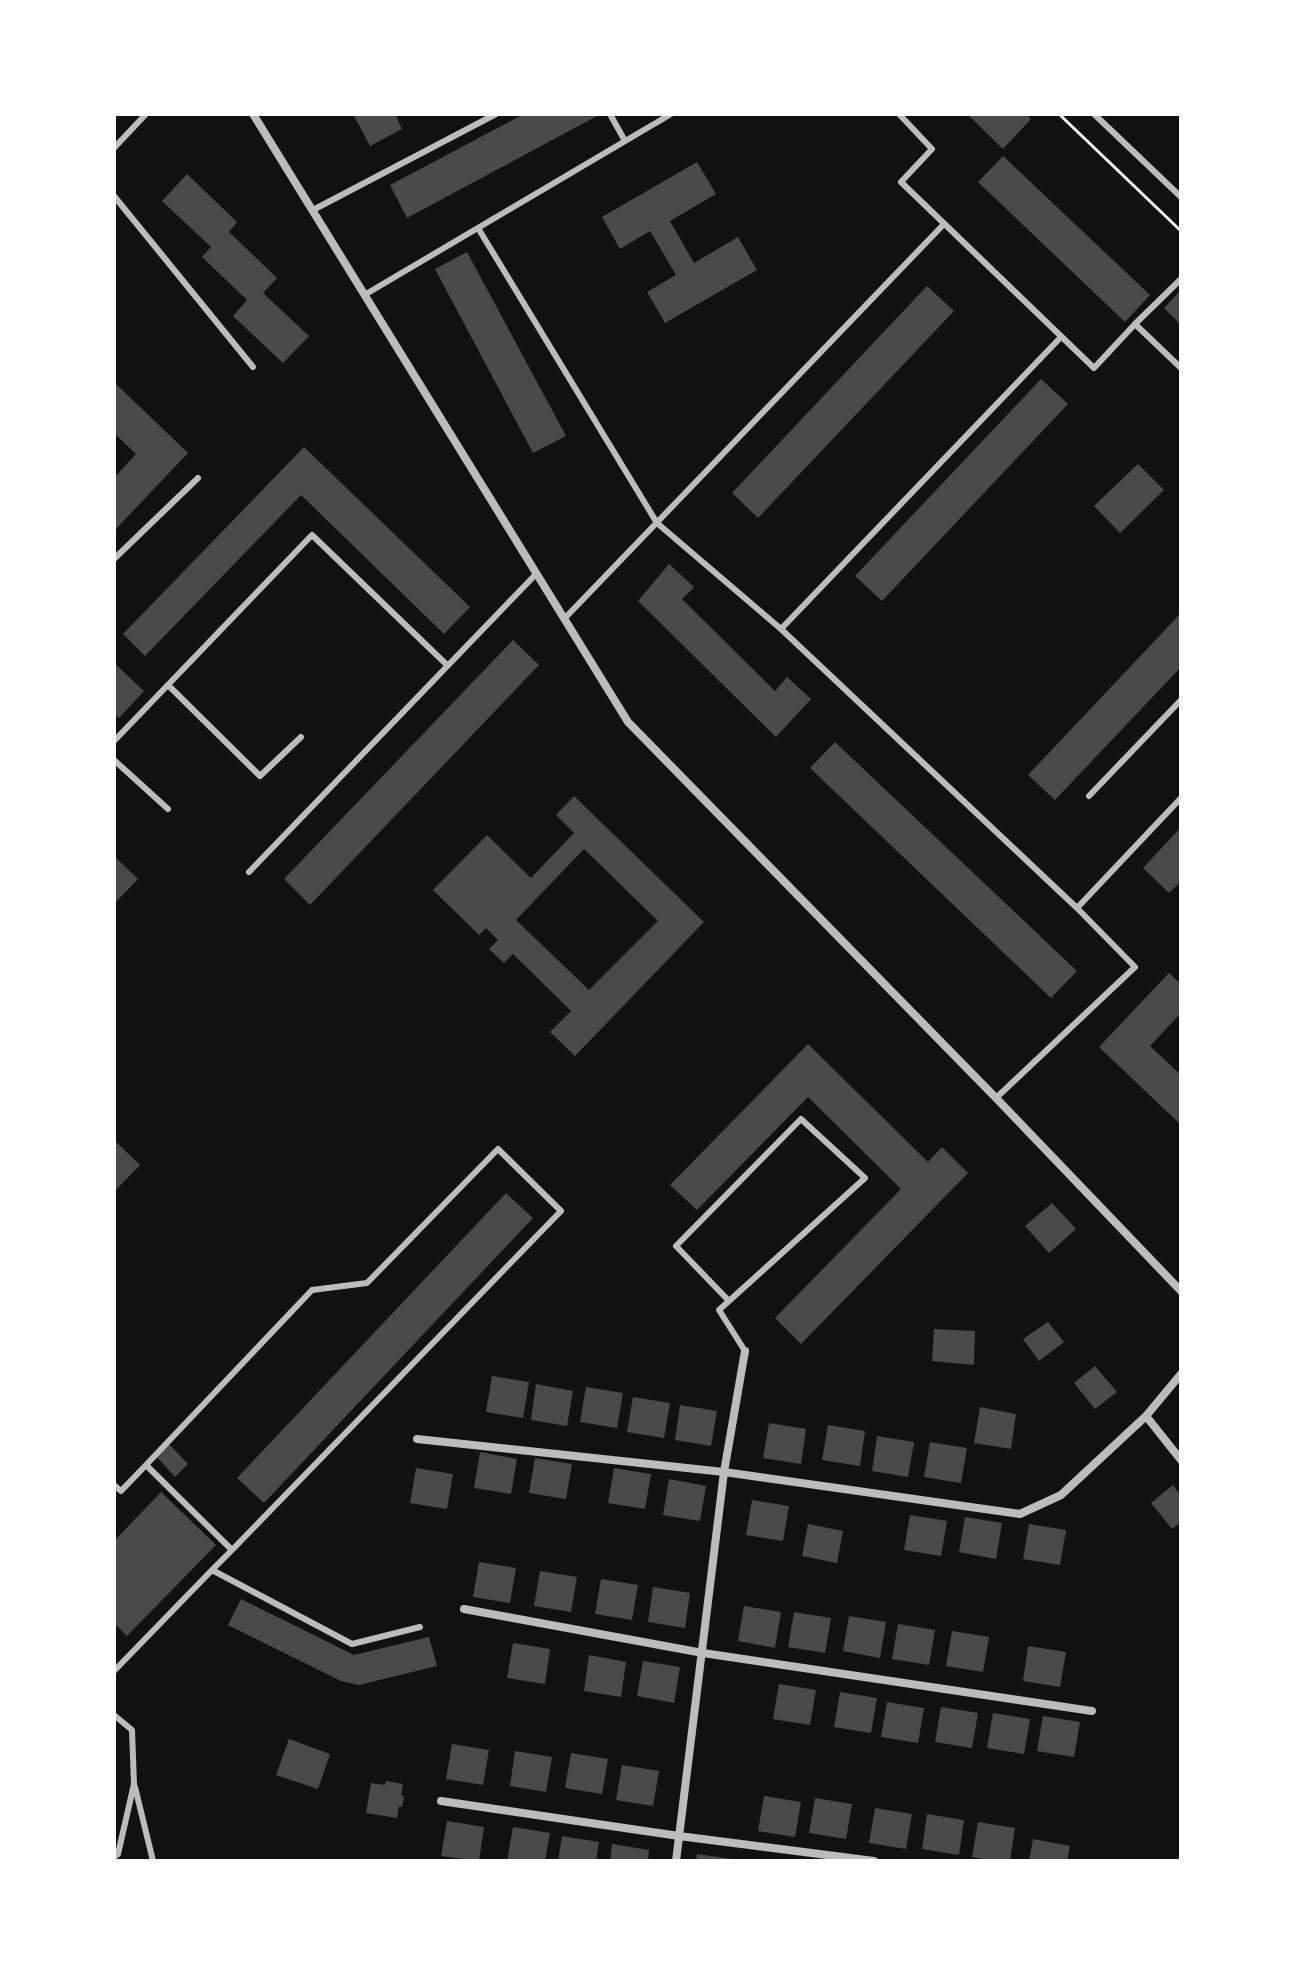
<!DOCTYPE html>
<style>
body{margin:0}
#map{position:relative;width:1295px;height:1975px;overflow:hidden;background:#111;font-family:"Noto Serif",serif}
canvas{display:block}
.frame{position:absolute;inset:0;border:116px solid #fff;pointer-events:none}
</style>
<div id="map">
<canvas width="1295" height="1975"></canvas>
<div class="frame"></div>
</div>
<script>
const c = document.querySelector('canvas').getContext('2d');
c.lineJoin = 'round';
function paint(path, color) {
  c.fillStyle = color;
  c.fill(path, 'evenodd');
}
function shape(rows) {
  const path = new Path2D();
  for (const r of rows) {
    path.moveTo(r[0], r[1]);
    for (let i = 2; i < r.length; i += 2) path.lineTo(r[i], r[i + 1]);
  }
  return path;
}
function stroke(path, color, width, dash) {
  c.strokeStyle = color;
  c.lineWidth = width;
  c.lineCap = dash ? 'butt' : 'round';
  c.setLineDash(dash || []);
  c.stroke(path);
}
paint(shape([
 [353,114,395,114,402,129,370,146],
 [524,114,596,114,597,116,407,218,390,185],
 [967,114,1026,114,1031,119,1003,149],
 [1003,156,1150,295,1125,322,978,182],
 [697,162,716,194,670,221,694,263,738,237,757,270,665,323,647,292,676,275,650,231,620,249,602,217],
 [187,174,237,222,229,232,277,278,263,293,309,336,283,363,233,316,247,300,202,257,211,247,162,201],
 [467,252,566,436,533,453,435,269],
 [927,286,954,311,758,518,732,493],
 [1181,290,1181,325,1164,308],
 [1041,379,1068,404,882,601,855,576],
 [114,382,188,453,114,531,114,478,136,454,114,433],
 [304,447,470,607,444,634,301,495,145,656,123,634],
 [1138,464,1164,490,1120,533,1094,506],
 [669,564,694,587,682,599,775,691,787,677,811,699,776,737,638,601],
 [1181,613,1181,667,1055,800,1028,775],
 [513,640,539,665,310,905,284,879],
 [114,663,144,691,119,718,114,713],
 [835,742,1077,971,1051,998,810,768],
 [574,796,704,922,575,1056,550,1032,571,1011,513,954,504,963,489,949,498,940,486,928,479,935,433,890,487,835,531,878,574,833,556,815],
 [584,849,658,921,589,990,516,920],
 [1181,827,1181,881,1169,893,1143,868],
 [114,856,138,879,114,904],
 [1169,973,1181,984,1181,1013,1150,1046,1181,1075,1181,1125,1099,1047],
 [808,1044,928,1162,942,1147,968,1173,801,1344,775,1318,901,1189,808,1097,697,1210,670,1185],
 [114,1140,140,1165,114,1192],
 [506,1193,533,1218,264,1503,237,1478],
 [1052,1203,1076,1229,1049,1253,1025,1226],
 [1048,1322,1064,1342,1039,1361,1023,1339],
 [934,1329,975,1331,974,1365,932,1361],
 [1095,1366,1117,1392,1095,1409,1074,1383],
 [492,1376,529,1382,523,1418,486,1412],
 [536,1384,573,1391,567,1426,531,1420],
 [586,1387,623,1393,617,1428,580,1422],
 [633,1397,670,1403,664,1438,627,1432],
 [680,1405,717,1411,711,1446,675,1440],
 [980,1407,1016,1414,1011,1449,974,1443],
 [769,1423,806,1429,801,1464,763,1458],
 [828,1425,865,1431,860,1466,822,1460],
 [877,1436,914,1442,908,1477,872,1471],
 [930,1442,967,1448,961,1483,924,1477],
 [169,1444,188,1464,175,1477,156,1456],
 [480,1452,517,1459,511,1494,474,1488],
 [535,1458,572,1464,566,1499,529,1493],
 [416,1468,453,1474,447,1509,410,1503],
 [614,1468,651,1474,645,1509,608,1503],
 [669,1479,706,1486,700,1521,663,1515],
 [1173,1485,1181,1496,1181,1522,1172,1529,1151,1503],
 [161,1492,216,1545,127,1636,114,1623,114,1537,116,1539],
 [752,1500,789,1506,783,1541,746,1535],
 [910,1515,947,1521,941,1556,904,1550],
 [965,1517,1002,1523,996,1559,959,1552],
 [808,1524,843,1531,837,1563,802,1556],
 [1029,1524,1066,1530,1060,1565,1023,1559],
 [479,1562,516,1568,510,1603,473,1597],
 [540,1571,577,1577,571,1612,534,1606],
 [601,1579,638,1585,632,1620,595,1614],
 [653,1587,690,1593,685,1628,648,1622],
 [241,1599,354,1655,429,1637,437,1666,359,1685,341,1681,228,1625],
 [744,1606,781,1612,775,1648,738,1641],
 [794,1612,831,1618,825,1653,788,1647],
 [849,1616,886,1622,880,1658,843,1651],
 [898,1624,935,1630,929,1665,892,1659],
 [952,1631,989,1637,983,1672,946,1666],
 [513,1643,550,1649,545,1684,507,1678],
 [1028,1646,1066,1652,1060,1687,1023,1681],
 [589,1655,626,1662,621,1697,584,1691],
 [643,1661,680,1667,674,1703,637,1696],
 [779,1684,816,1690,810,1725,773,1719],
 [840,1692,877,1698,871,1733,834,1727],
 [887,1702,924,1708,918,1743,881,1737],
 [941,1707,978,1713,972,1748,935,1742],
 [993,1713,1030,1719,1024,1754,987,1748],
 [1043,1716,1080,1722,1074,1757,1037,1751],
 [289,1739,330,1754,318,1789,276,1775],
 [452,1744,489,1750,483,1785,446,1779],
 [515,1751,552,1757,546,1792,510,1786],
 [571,1753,608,1759,602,1794,565,1788],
 [622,1765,659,1771,653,1806,616,1800],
 [386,1781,403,1784,401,1795,404,1796,402,1807,399,1806,397,1818,366,1813,371,1783,385,1785],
 [764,1796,801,1802,795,1837,758,1831],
 [815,1798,852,1804,846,1839,809,1833],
 [875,1808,912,1814,906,1849,869,1843],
 [927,1814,964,1820,959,1855,922,1849],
 [447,1821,484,1827,479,1861,441,1856],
 [978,1822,1015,1828,1010,1861,994,1861,972,1857],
 [513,1827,550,1833,545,1861,507,1861],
 [562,1836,599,1842,596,1861,558,1861],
 [1033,1839,1070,1846,1067,1861,1029,1861],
 [612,1844,649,1850,648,1861,610,1861],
 [697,1854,732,1859,731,1861,696,1861]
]), '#4a4a4a');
stroke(shape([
 [1059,114,1181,231]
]), '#f5f5f5', 3);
stroke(shape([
 [610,114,625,141],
 [899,114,932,149,901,182,1094,368,1135,324],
 [1094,114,1181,197],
 [114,148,146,114],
 [114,196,253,367],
 [313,210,496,114],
 [478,228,657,523,781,629,1077,908,1135,967,996,1098],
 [1181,279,1135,324,1181,368],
 [366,294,671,114],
 [114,559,198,478],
 [565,618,944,224],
 [781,629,1061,337],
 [168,685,260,776,301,737],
 [114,741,312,535,447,665],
 [114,760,168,809],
 [1089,796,1181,700],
 [249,872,537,573],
 [1077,908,1181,798],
 [729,1301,676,1246,801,1119,865,1178,729,1301,719,1310,745,1351],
 [114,1485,121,1491,146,1465],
 [212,1570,352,1644,420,1627],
 [114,1671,212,1570,232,1550,561,1211,498,1149,367,1283,312,1290,146,1465,232,1550],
 [114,1715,132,1730,134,1784,118,1854,114,1857],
 [135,1787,153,1861]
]), '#bcbcbc', 6);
stroke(shape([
 [253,114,628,722,996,1098,1181,1291],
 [1146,1416,1181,1460],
 [417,1439,724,1472,1020,1514,1061,1495,1146,1416,1181,1374],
 [464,1609,703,1653,1092,1711],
 [441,1801,679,1836,874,1861],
 [676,1861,724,1472,745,1351]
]), '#bcbcbc', 8);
</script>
